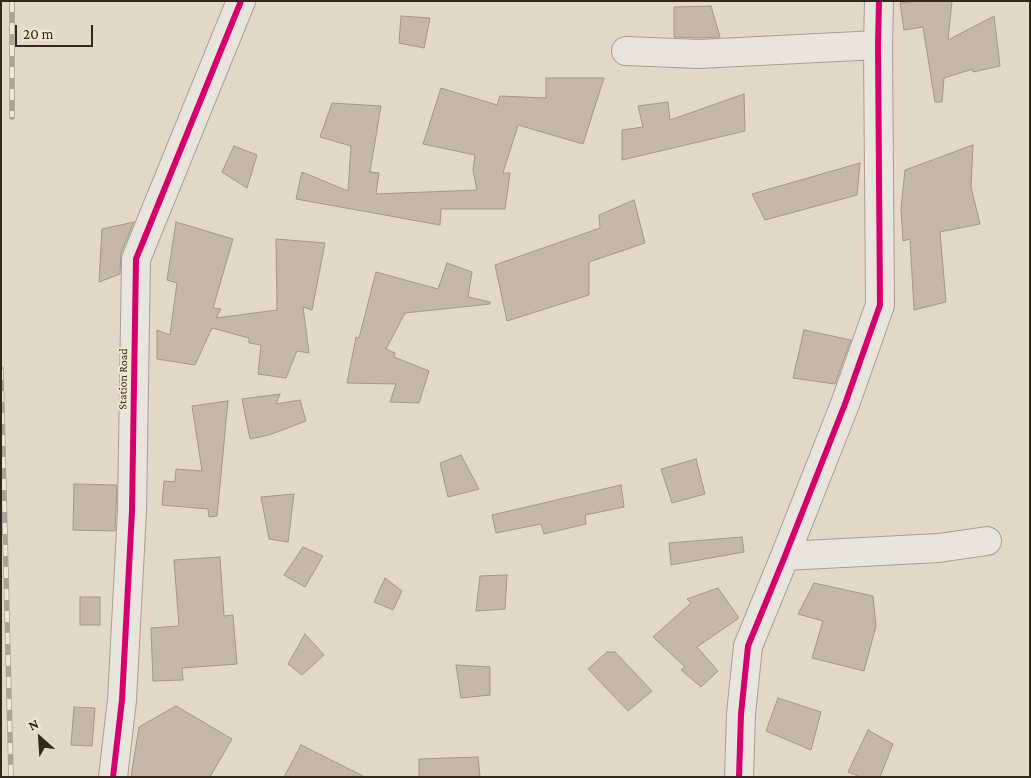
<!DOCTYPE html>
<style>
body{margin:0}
#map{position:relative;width:1031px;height:778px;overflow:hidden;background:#e2d9ca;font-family:"Crimson Pro",serif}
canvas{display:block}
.frame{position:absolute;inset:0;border:2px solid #34271d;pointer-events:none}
.north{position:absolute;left:15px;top:713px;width:50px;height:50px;-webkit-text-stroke:4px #f4e7d0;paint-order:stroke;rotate:334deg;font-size:14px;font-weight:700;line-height:20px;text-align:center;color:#34271d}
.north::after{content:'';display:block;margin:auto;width:18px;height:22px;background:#34271d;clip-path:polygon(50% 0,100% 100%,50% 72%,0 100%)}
.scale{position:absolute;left:15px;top:25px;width:78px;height:22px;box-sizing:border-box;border:2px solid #34271d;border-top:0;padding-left:6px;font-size:15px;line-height:18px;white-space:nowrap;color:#34271d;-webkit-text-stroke:4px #f4e7d0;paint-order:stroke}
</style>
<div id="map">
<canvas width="1031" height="778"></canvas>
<div class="frame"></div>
<div class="north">N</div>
<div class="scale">20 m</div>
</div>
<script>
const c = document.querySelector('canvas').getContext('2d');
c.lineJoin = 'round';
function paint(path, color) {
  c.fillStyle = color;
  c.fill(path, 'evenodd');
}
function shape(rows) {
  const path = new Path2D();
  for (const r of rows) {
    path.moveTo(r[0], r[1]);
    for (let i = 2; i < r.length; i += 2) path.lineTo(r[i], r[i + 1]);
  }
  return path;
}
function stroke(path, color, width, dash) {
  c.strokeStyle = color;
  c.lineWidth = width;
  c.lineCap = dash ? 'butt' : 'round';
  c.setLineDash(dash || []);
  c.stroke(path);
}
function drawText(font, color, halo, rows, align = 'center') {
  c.font = font + ' "Crimson Pro",serif';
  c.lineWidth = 4;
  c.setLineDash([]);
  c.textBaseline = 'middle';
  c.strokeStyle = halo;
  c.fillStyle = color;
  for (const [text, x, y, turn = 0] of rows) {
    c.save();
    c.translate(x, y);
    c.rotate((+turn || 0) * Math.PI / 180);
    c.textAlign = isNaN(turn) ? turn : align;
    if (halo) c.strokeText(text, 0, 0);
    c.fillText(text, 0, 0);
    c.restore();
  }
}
const building = shape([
 [921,1,952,1,948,40,994,16,1000,66,973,72,973,69,944,78,942,102,935,102,923,27,904,30,900,3,921,1],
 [711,6,720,37,699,38,674,37,674,7,711,6],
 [401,16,430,18,424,48,399,43,401,16],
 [546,78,604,78,583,144,518,125,503,173,510,173,505,209,441,209,440,225,296,199,302,172,348,191,351,146,320,137,332,103,381,106,370,172,379,173,376,194,477,190,473,170,475,155,423,144,441,88,497,105,500,96,546,98,546,78],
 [744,94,745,131,622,160,622,130,643,127,638,106,668,102,670,120,744,94],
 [973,145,971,187,980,224,940,232,946,302,914,310,910,239,903,241,901,209,905,170,973,145],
 [234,146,257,155,247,188,222,172,234,146],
 [860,163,857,195,765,220,752,194,860,163],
 [634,200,645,243,589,262,589,295,507,321,495,265,600,228,599,215,634,200],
 [134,222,121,253,120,274,99,282,102,229,134,222],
 [176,222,233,239,213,308,221,309,216,318,277,310,276,239,325,243,312,310,303,307,309,353,297,351,286,378,258,374,261,345,249,343,249,338,212,328,195,365,157,359,157,330,170,335,177,283,167,280,176,222],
 [447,263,472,272,468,297,490,302,490,304,405,313,386,349,395,353,394,357,429,371,419,403,390,402,396,384,347,383,356,337,359,338,376,272,438,289,447,263],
 [804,330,851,340,835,384,793,378,804,330],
 [280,394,276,404,300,400,306,421,269,435,250,439,242,399,280,394],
 [228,401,217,516,209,517,208,509,162,505,164,481,175,482,176,469,202,471,192,406,228,401],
 [461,455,479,489,448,497,440,463,461,455],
 [696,459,705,494,672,503,661,469,696,459],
 [74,484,117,485,115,531,73,530,74,484],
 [621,485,624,507,585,515,586,524,544,534,541,524,496,533,492,515,621,485],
 [294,494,288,542,269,539,261,497,294,494],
 [742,537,744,552,671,565,669,543,742,537],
 [303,547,323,556,305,587,284,575,303,547],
 [220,557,224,616,233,615,237,664,182,668,183,680,153,681,151,628,179,626,174,560,220,557],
 [507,575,505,609,476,611,480,576,507,575],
 [385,578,402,591,393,610,374,602,385,578],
 [814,583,873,596,876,626,864,671,812,658,823,621,798,614,814,583],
 [718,588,739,618,697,647,718,671,701,687,681,670,685,667,653,637,691,603,687,599,718,588],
 [80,597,100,597,100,625,80,625,80,597],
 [305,634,324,655,302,675,288,664,305,634],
 [607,652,615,652,652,691,628,711,588,669,607,652],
 [456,665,490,667,490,695,461,698,456,665],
 [778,698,821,712,811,750,766,731,778,698],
 [176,706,232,739,210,777,131,777,139,727,176,706],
 [74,707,95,708,92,746,71,745,74,707],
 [868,730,893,744,880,777,861,777,848,772,868,730],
 [301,745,365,777,284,777,301,745],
 [478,757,480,777,419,777,419,759,478,757]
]);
paint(building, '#c5b7ab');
stroke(building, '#a2958a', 1);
const minor = shape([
 [626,51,699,54,878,45],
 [785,556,939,548,987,541],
 [739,777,741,714,748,646,785,556,845,404,880,305,878,45,879,1]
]);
const tertiary = shape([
 [113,777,122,700,132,511,136,259,241,1]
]);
stroke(minor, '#a79e94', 30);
stroke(tertiary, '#a79e94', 30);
stroke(minor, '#eae5dc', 28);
stroke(tertiary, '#eae5dc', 28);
const rail = shape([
 [12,1,12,117],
 [1,369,11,777]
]);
stroke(rail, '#a9a39c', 5.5);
stroke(rail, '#f4e7d0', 4, [11]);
stroke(shape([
 [113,777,122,700,132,511,136,259,241,1],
 [739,777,741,714,748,646,785,556,845,404,880,305,878,45,879,1]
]), '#d6006c', 6);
drawText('12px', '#34271d', '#f4e7d0', [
 ["Station Road",123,379,-89]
]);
</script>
